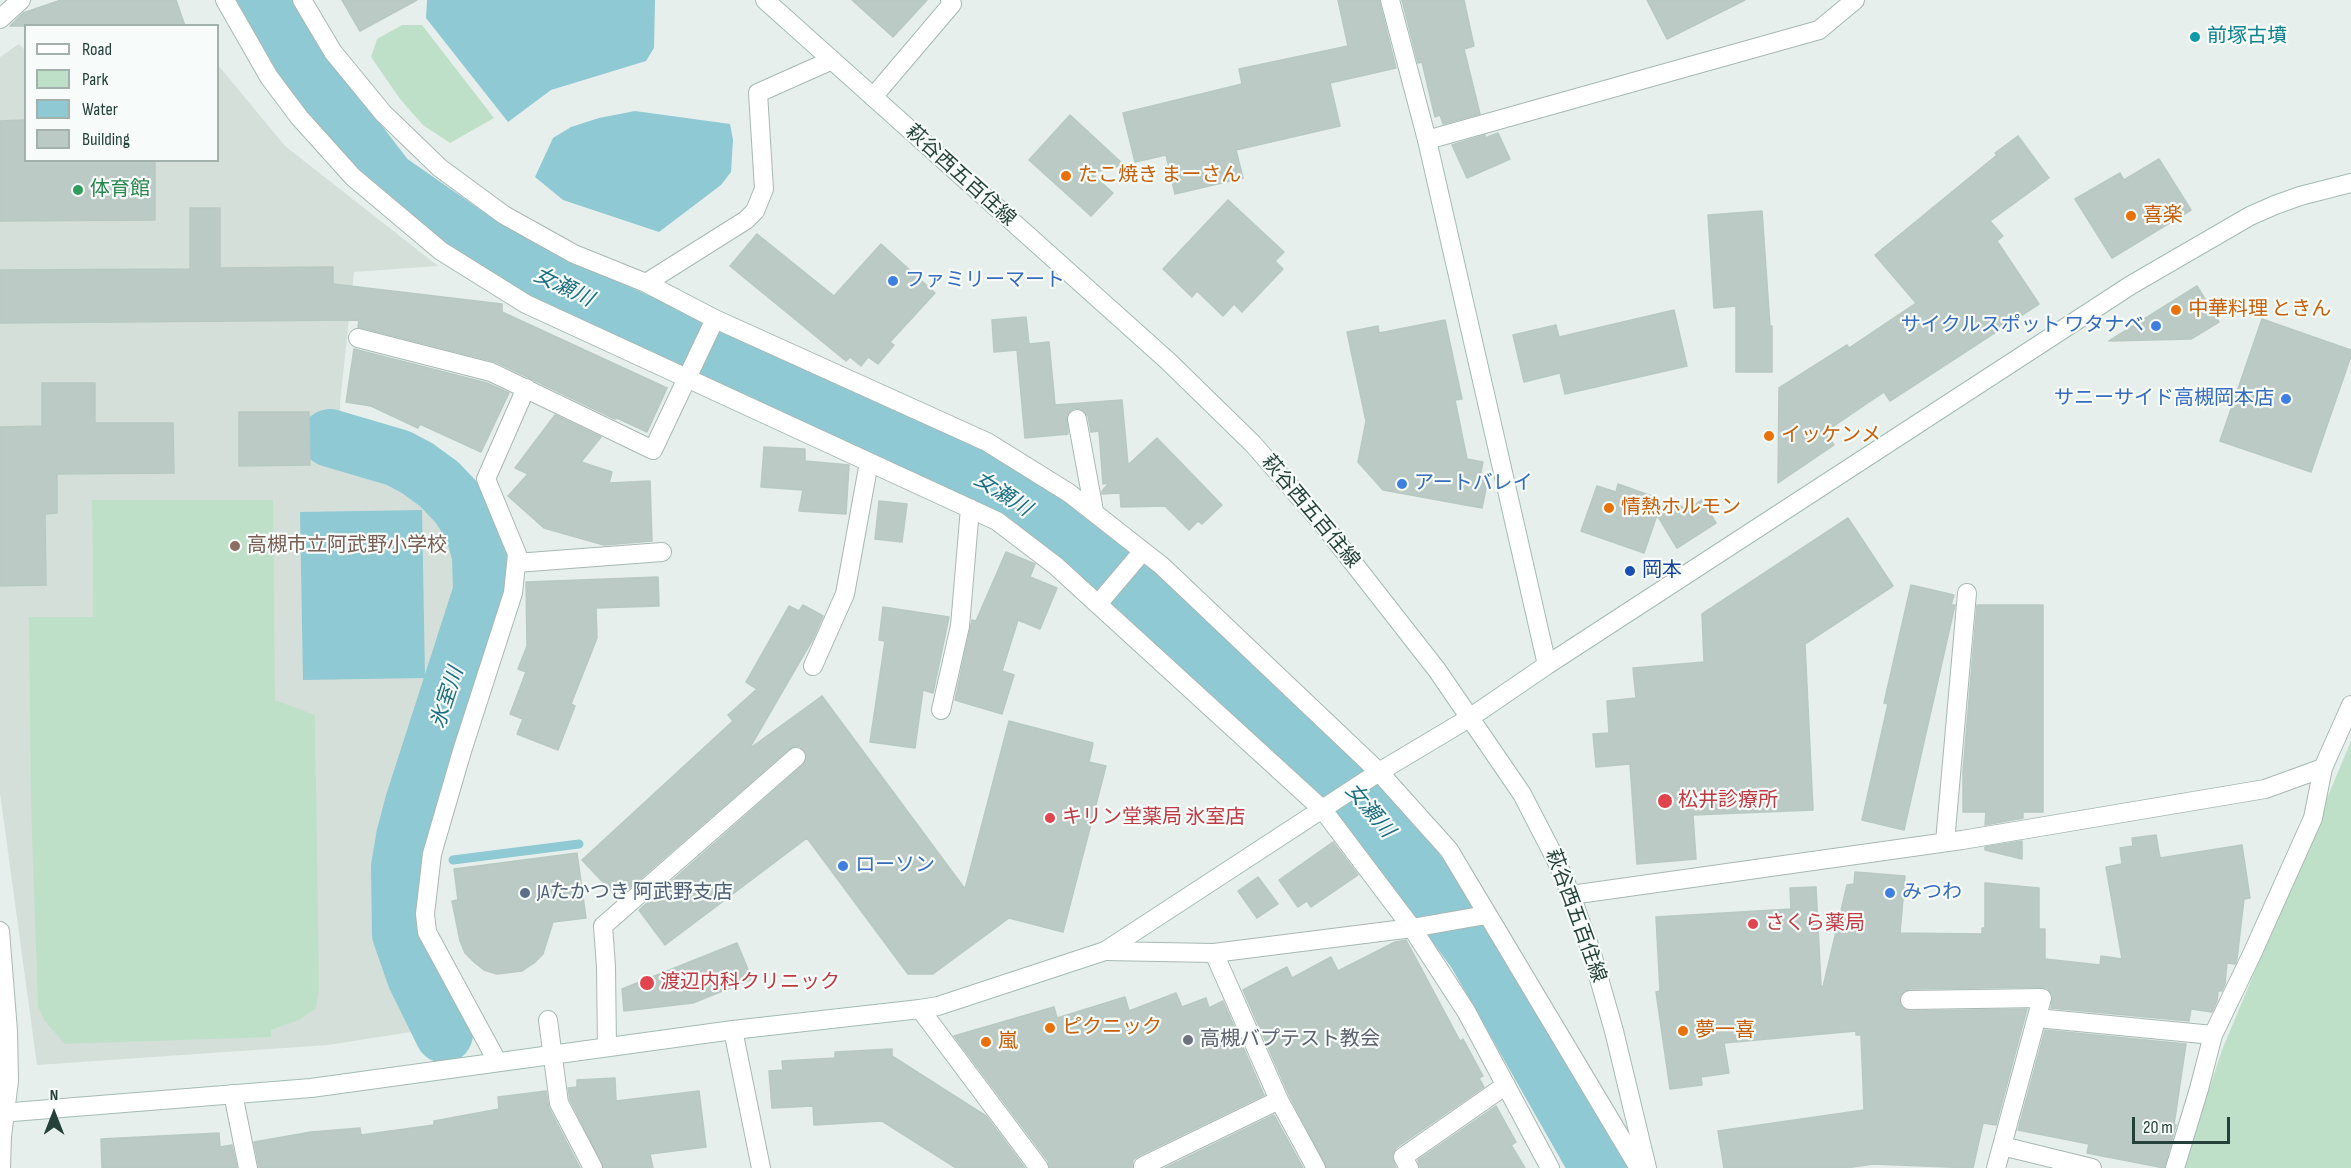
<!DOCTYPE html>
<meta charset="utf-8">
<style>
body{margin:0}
#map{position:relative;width:2351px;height:1168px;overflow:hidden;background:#e6efeb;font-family:"Sofia Sans Condensed",sans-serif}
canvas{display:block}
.legend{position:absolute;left:24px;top:24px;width:195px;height:138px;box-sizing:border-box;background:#f7fbf9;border:2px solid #a3b1ad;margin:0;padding:8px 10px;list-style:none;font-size:18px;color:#24423a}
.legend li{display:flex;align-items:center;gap:12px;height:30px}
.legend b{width:30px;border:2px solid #a3b1ad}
.north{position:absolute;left:24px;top:1084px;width:60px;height:60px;-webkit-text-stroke:4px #f7fbf9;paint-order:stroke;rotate:0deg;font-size:16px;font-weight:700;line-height:24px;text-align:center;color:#24423a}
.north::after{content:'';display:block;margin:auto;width:21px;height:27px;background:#24423a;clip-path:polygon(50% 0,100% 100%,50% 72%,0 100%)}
.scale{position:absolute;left:2132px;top:1117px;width:98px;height:27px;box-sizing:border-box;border:3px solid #24423a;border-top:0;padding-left:8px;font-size:18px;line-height:21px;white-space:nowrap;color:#24423a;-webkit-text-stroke:4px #f7fbf9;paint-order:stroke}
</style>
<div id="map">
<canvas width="2351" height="1168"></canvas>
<ul class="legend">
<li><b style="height:8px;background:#fff"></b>Road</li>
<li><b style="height:16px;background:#bfe0c8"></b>Park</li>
<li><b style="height:16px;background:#8ec9d4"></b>Water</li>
<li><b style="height:16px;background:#bbcac4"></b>Building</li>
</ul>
<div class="north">N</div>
<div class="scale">20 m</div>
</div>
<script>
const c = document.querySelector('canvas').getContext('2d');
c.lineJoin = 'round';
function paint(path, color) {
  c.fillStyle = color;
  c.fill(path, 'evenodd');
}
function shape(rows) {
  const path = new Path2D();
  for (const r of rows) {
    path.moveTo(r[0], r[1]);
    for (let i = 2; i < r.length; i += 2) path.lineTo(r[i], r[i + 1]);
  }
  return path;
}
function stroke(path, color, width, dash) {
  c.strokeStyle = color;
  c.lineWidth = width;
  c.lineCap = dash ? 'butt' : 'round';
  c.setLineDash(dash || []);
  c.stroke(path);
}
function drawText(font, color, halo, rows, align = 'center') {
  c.font = font + ' "Sofia Sans Condensed","Noto Sans JP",sans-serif';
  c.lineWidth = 4.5;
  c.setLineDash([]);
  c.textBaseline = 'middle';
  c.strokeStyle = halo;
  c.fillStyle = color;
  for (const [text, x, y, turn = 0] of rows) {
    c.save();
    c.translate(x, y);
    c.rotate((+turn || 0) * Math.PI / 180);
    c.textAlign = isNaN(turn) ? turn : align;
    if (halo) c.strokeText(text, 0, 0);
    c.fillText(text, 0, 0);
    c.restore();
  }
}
paint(shape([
 [19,44,25,50,26,160,218,160,218,65,285,146,438,266,354,272,340,403,340,450,443,498,464,526,474,567,470,600,392,840,391,934,408,985,430,1029,328,1045,37,1065,0,793,0,57]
]), '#d4dfda');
paint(shape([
 [402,25,422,25,494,118,450,143,423,125,400,99,371,57,377,39],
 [92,500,273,500,275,700,315,715,319,988,316,1008,299,1020,271,1030,271,1037,65,1044,44,1020,38,1006,31,806,29,617,93,617],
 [2351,741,2351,1168,2183,1168,2222,1050]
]), '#bfe0c8');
paint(shape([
 [427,0,655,0,654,48,646,61,551,90,508,122,426,18],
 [635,111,730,124,733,140,731,172,721,185,659,232,563,200,535,177,553,138,571,127,599,118],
 [422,510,425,678,303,680,300,512]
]), '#8ec9d4');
stroke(shape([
 [453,860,579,844]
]), '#8ec9d4', 9);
stroke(shape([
 [263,0,307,76,387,180,476,242,563,289,889,434,993,483,1130,589,1214,662,1329,764,1375,816,1476,952,1599,1168],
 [330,438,398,458,417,468,439,484,458,504,473,527,481,555,482,592,414,803,405,837,400,867,401,934,416,977,444,1034]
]), '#8ec9d4', 58);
const building = shape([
 [61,0,176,0,185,26,10,26,23,13,61,0],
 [342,0,417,0,360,31,342,0],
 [852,0,927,0,893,37,852,0],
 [1338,0,1379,0,1396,68,1330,83,1340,126,1236,150,1243,178,1175,194,1166,155,1135,162,1123,113,1242,84,1239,69,1348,46,1338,0],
 [1402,0,1464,0,1474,46,1464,49,1480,114,1443,124,1440,115,1435,117,1422,62,1418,63,1402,0],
 [1647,0,1745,0,1667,39,1647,0],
 [1070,115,1124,165,1091,173,1113,193,1091,216,1029,160,1070,115],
 [26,120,26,160,155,160,155,220,0,221,0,121,26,120],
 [1498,133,1510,159,1467,178,1452,145,1485,135,1485,138,1498,133],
 [2018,136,2049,178,1990,221,2003,236,1997,241,2039,304,1890,401,1884,392,1825,432,1834,445,1778,483,1779,388,1847,345,1849,348,1916,303,1875,255,1997,155,1995,153,2018,136],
 [2159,159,2191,210,2112,258,2075,199,2120,173,2124,180,2159,159],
 [1228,200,1284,252,1275,261,1283,269,1242,312,1234,304,1223,316,1197,291,1192,297,1163,269,1228,200],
 [190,208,220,208,220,268,333,267,333,284,502,304,502,312,667,388,647,432,617,418,615,419,496,362,358,327,359,320,0,323,0,270,190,269,190,208],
 [1762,211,1770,326,1772,326,1772,372,1736,372,1736,306,1714,308,1708,215,1762,211],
 [757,234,834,296,881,244,935,293,890,342,894,345,878,364,868,357,861,366,850,357,846,361,730,266,757,234],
 [2197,286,2219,322,2191,339,2109,341,2197,286],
 [1674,310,1687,366,1565,394,1560,373,1524,382,1513,335,1556,325,1559,337,1674,310],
 [1026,317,1029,344,1049,342,1055,405,1122,400,1128,465,1157,438,1222,505,1202,524,1198,521,1189,530,1165,506,1121,507,1120,493,1102,494,1102,491,1109,483,1103,484,1099,431,1091,432,1088,416,1081,409,1074,408,1067,415,1068,434,1025,438,1017,350,994,352,992,320,1026,317],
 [2262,319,2351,350,2351,356,2311,472,2220,441,2262,319],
 [1445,320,1462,399,1455,400,1467,459,1483,462,1480,477,1488,479,1482,508,1383,490,1358,462,1366,421,1347,332,1378,326,1379,333,1445,320],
 [354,349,487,383,509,393,481,452,420,424,418,428,371,406,346,402,354,349],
 [42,383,95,383,95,423,173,423,174,473,57,474,57,513,45,514,46,585,0,586,0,427,42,426,42,383],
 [239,412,309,412,310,465,239,466,239,412],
 [555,415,601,437,581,462,612,472,609,483,650,481,652,541,604,545,544,528,508,496,528,474,515,468,555,415],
 [764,447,805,449,805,461,849,465,846,514,799,511,803,490,761,487,764,447],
 [1618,484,1688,509,1702,500,1716,523,1677,548,1657,515,1644,553,1581,531,1597,486,1616,492,1618,484],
 [879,501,907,504,902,542,875,539,879,501],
 [1848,518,1893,586,1805,644,1813,810,1693,815,1696,859,1637,864,1630,764,1596,767,1593,734,1609,733,1607,701,1636,698,1633,668,1704,662,1702,614,1848,518],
 [1006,552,1035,564,1030,577,1057,588,1040,629,1018,620,1002,671,1014,675,1002,714,955,700,972,620,976,621,1006,552],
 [658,577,659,606,596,608,597,638,571,704,575,706,558,750,517,734,523,719,510,714,526,672,518,669,527,646,526,582,658,577],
 [1911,585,1954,595,1951,605,1955,605,1904,830,1862,820,1888,704,1884,703,1911,585],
 [803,605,823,616,814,637,749,749,822,696,965,889,1009,721,1093,743,1089,762,1106,766,1063,932,1009,918,933,974,908,974,807,838,665,945,639,910,803,765,807,754,799,746,789,749,625,892,622,887,614,894,582,860,733,721,728,715,757,689,746,682,789,606,799,611,803,605],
 [1977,605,2043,605,2043,812,2023,812,2023,818,1985,825,1986,812,1963,812,1963,771,1977,605],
 [883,607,949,617,933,693,923,690,915,748,870,742,885,641,879,640,883,607],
 [2156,835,2160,858,2242,845,2250,898,2244,899,2237,959,2235,964,2227,963,2225,984,2222,991,2218,991,2217,1001,2212,1012,2191,1009,2189,1021,2051,1008,2053,995,2047,988,2042,987,1910,989,1900,995,1901,1006,1910,1011,2027,1009,1996,1125,1983,1123,1973,1168,1873,1164,1846,1168,1724,1168,1718,1131,1864,1110,1861,1035,1856,1035,1856,1031,1724,1043,1729,1073,1701,1077,1702,1085,1670,1089,1656,992,1660,991,1656,917,1791,909,1790,888,1816,887,1821,986,1823,987,1847,885,1854,884,1855,872,1905,876,1900,933,1982,934,1982,928,1985,928,1985,883,2039,888,2039,929,2045,929,2045,959,2100,965,2101,956,2122,959,2106,867,2122,864,2120,848,2133,846,2132,838,2156,835],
 [2022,841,2022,859,1985,850,1985,847,2022,841],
 [1333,842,1358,875,1311,907,1307,901,1298,907,1279,880,1333,842],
 [577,853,586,918,553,922,543,954,534,963,522,971,497,974,484,970,474,962,465,953,460,941,452,901,458,900,454,869,577,853],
 [1258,877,1278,904,1257,918,1238,891,1258,877],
 [1406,940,1460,1041,1463,1039,1483,1076,1479,1078,1484,1087,1396,1148,1392,1157,1396,1168,1327,1168,1289,1095,1243,990,1287,967,1292,978,1331,957,1338,971,1395,942,1406,940],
 [737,943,752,979,693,1003,624,1011,622,989,737,943],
 [1176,993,1182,1007,1206,998,1209,1008,1223,1001,1264,1095,1138,1156,1133,1160,1132,1168,1050,1168,1048,1161,954,1036,1054,1007,1057,1018,1125,997,1129,1011,1176,993],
 [2045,1030,2186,1044,2174,1125,2176,1125,2164,1168,2087,1153,2089,1144,2018,1130,2045,1030],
 [892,1049,892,1056,986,1116,1025,1168,956,1168,882,1121,814,1125,813,1106,772,1108,769,1071,783,1070,782,1061,835,1058,835,1052,892,1049],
 [615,1078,616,1101,699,1091,706,1147,650,1154,653,1168,604,1168,570,1100,568,1088,577,1087,577,1080,615,1078],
 [546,1091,549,1108,580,1168,259,1168,254,1142,311,1132,360,1128,361,1135,434,1125,434,1121,499,1109,498,1097,546,1091],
 [1496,1106,1516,1142,1511,1145,1525,1168,1420,1168,1418,1160,1496,1106],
 [1274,1115,1303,1168,1165,1168,1274,1115],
 [219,1133,220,1147,232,1145,237,1168,102,1168,101,1139,219,1133]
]);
paint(building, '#bbcac4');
stroke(building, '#b8c9c2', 1.5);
const street = shape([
 [225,0,269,77,299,117,353,177,441,251,526,304,997,521,1056,566,1323,810,1412,928,1466,1011,1550,1168],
 [302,0,333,52,383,113,440,168,504,215,574,254,646,283,715,319,987,442,1069,493,1162,566,1379,772,1449,850,1639,1168],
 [0,19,21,0],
 [873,97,952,4,950,0],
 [1427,140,1819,30,1855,0],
 [646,283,746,220,755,211,764,189,758,93,832,60],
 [358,338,491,372,653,450,715,319],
 [1077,419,1094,511],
 [516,563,662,552],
 [1098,604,1143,551],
 [813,666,845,594,869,462],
 [941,710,960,626,970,508],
 [1945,842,1967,593],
 [1571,895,1962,840,2265,789,2323,768],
 [0,931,8,1031,9,1081,2,1136,1,1168],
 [1105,951,1214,953,1412,928,1486,915],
 [1214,953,1279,1100,1316,1168],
 [1910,1000,2042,998,1996,1168],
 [920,1009,1039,1168],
 [2037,1018,2213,1035],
 [548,1020,559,1103,593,1168],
 [733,1030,761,1168],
 [607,1047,606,967,603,926,796,757],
 [497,1061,427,932,425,914,432,854,462,751,513,593,517,554,486,479,526,388],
 [233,1094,248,1168],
 [2002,1146,2092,1168],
 [1143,1166,1279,1100],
 [1409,1168,1403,1157,1506,1085],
 [2175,1168,2199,1089,2213,1035,2252,954,2313,818,2323,768,2351,705]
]);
const secondary = shape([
 [765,0,1168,361,1253,444,1322,523,1437,670,1522,794,1556,860,1571,895,1592,954,1614,1031,1647,1168],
 [1390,0,1427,140,1547,665],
 [0,1113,311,1088,733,1030,920,1009,938,1006,1105,951,1379,772,1471,717,1547,665,2131,285,2250,216,2275,205,2300,196,2351,183]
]);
stroke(street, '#a8b8b2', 20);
stroke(secondary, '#a4bbb3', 20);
stroke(street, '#fff', 18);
stroke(secondary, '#fff', 18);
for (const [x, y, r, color] of [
 [2195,37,6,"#0f9aa8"],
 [1066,176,6,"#e8710a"],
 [78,190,6,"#2e9e5b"],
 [2131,216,6,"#e8710a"],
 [893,281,6,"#3f7fe0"],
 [2176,310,6,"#e8710a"],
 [2156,326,6,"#3f7fe0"],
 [2286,399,6,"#3f7fe0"],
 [1769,436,6,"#e8710a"],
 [1402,484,6,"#3f7fe0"],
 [1609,508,6,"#e8710a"],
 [235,546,6,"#8d6e63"],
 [1630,571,6,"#1a4fb4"],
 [1665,801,8,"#e0444e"],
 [1050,818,6,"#e0444e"],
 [843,866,6,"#3f7fe0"],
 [525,893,6,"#5c6f8a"],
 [1890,893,6,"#3f7fe0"],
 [1753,924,6,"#e0444e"],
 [647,983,8,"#e0444e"],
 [1050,1028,6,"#e8710a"],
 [1683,1031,6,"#e8710a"],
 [1188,1040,6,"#6b7280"],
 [986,1042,6,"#e8710a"]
]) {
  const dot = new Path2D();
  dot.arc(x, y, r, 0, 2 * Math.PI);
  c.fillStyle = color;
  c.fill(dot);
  stroke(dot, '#f7fbf9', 2);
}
drawText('20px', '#0d838f', '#f7fbf9', [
 ["前塚古墳",2207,37]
], 'left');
drawText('20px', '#24423a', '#f7fbf9', [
 ["萩谷西五百住線",960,176,42],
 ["萩谷西五百住線",1310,512,50],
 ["萩谷西五百住線",1575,916,70]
]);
drawText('20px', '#c56008', '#f7fbf9', [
 ["たこ焼き まーさん",1078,176],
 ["喜楽",2143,216],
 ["中華料理 ときん",2188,310],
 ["イッケンメ",1781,436],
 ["情熱ホルモン",1621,508],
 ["ピクニック",1062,1028],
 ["夢一喜",1695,1031],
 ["嵐",998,1042]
], 'left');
drawText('20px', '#27864d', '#f7fbf9', [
 ["体育館",90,190]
], 'left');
drawText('20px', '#366cbe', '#f7fbf9', [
 ["ファミリーマート",905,281],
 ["サイクルスポット ワタナベ",2144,326,"right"],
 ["サニーサイド高槻岡本店",2274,399,"right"],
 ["アートバレイ",1414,484],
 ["ローソン",855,866],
 ["みつわ",1902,893]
], 'left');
drawText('20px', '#785e54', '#f7fbf9', [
 ["高槻市立阿武野小学校",247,546]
], 'left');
drawText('20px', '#164399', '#f7fbf9', [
 ["岡本",1642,571]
], 'left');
drawText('20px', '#be3a42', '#f7fbf9', [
 ["松井診療所",1678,801],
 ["キリン堂薬局 氷室店",1062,818],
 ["さくら薬局",1765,924],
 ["渡辺内科クリニック",660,983]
], 'left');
drawText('20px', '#4e5e75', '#f7fbf9', [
 ["JAたかつき 阿武野支店",537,893]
], 'left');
drawText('20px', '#5b616d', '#f7fbf9', [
 ["高槻バプテスト教会",1200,1040]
], 'left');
drawText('italic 21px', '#1c6f80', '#f7fbf9', [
 ["女瀬川",563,288,26],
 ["女瀬川",1002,495,33],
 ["氷室川",448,698,-72],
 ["女瀬川",1369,811,50]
]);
</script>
